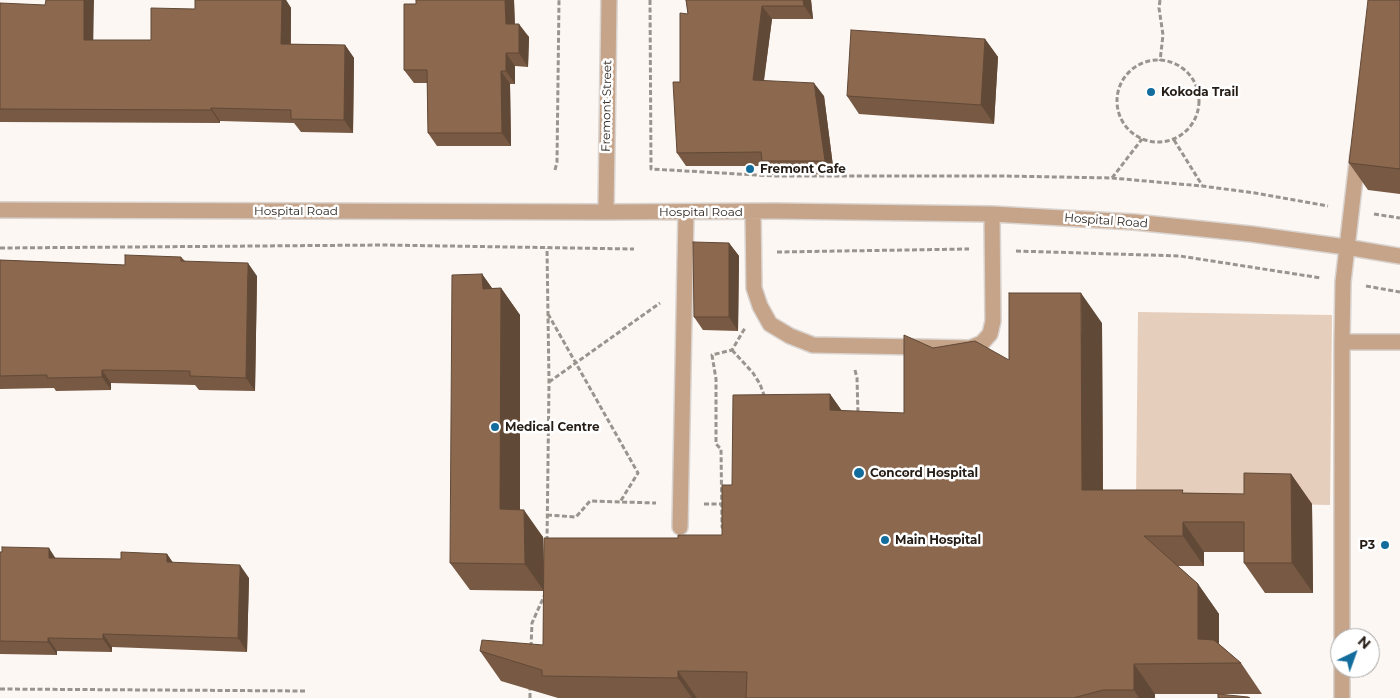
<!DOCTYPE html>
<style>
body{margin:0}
#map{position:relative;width:1400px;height:698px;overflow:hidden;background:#fcf7f3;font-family:Montserrat,sans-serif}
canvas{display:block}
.north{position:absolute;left:1330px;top:628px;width:50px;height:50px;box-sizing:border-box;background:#fff;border:1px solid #a8a5a2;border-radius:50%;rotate:42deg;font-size:14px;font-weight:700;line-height:20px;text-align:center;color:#251d16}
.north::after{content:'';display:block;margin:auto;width:18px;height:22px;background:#136d9c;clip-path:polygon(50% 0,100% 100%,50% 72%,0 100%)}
</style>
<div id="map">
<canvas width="1400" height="698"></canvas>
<div class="north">N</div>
</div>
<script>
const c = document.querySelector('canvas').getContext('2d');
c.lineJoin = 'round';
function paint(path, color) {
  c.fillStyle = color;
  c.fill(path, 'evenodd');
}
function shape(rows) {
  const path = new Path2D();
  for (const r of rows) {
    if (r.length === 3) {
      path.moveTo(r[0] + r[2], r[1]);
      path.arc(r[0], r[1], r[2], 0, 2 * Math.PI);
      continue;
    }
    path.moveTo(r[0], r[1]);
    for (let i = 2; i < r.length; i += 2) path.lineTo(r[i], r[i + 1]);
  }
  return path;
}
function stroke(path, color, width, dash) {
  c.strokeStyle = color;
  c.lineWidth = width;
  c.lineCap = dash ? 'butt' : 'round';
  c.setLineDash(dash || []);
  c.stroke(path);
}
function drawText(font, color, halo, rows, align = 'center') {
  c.font = font + ' Montserrat,sans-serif';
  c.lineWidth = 5;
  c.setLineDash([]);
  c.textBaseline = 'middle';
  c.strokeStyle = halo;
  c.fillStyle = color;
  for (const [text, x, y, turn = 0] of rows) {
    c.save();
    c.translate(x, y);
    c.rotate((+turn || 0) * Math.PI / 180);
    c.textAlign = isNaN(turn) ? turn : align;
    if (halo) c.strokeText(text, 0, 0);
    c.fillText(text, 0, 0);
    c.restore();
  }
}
paint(shape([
 [1138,312,1332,315,1330,505,1136,501]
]), '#e5cebc');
const minor = shape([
 [0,210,606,212,775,211,992,214,1134,222,1251,234,1346,247,1400,256],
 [606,212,609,0],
 [753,212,754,288,760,306,770,324,790,336,813,345,970,348,982,343,990,334,993,321,992,214],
 [1342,342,1400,342],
 [680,527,686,212],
 [1342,638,1342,342,1343,282,1358,153],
 [1342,698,1342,668]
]);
stroke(minor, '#dad4d0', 18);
stroke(shape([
 [650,0,651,169,774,176,1003,176,1112,178,1202,186,1255,193,1328,206],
 [1160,0,1159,8,1163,35,1160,61],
 [1158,101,41],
 [1174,140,1202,185],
 [555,170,557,162,559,0],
 [1112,178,1142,139],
 [1374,214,1400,218],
 [0,248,385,245,634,249],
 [1016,251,1180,256,1321,278],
 [777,252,969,249],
 [1366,286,1400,292],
 [548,314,638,473,620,502],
 [732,350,753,373,760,384,765,398],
 [855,370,857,378,858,414],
 [549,382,660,303],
 [704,504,721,504],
 [547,515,576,517,590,501,656,503],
 [724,529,722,527,721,449,716,444,716,379,712,355,732,350,745,328],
 [547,541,549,382,547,248],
 [531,647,532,623,545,594],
 [0,689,306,691],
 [530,698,530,686]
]), '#9a948e', 3, [5, 2.5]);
stroke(minor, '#c6a48a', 15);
paint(shape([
 [195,0,286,0,291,8,291,44,345,45,354,58,353,133,301,132,294,123,220,121,220,123,0,122,0,3,93,40,151,40,195,9],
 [416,0,514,0,515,24,529,37,528,67,515,66,515,84,510,84,511,146,437,146,428,133,427,83,414,83,404,70,416,4],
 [686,0,811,0,813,19,772,19,764,81,824,96,834,174,771,175,765,166,686,166,677,153,680,82,688,14],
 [1400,0,1400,194,1368,190,1349,163],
 [985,39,998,57,994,124,859,114,847,96],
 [729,243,739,256,738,331,703,330,694,317],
 [181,257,185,261,257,276,255,391,199,390,195,385,111,383,111,390,56,391,54,388,0,389,0,260,125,265],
 [482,274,492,288,501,288,520,315,520,510,543,537,544,565,678,538,722,535,732,485,830,394,842,411,904,413,933,348,1009,360,1102,323,1103,490,1185,493,1244,494,1291,474,1312,504,1313,593,1265,593,1244,563,1244,552,1204,552,1204,566,1178,566,1198,584,1219,614,1219,644,1241,663,1262,694,1155,694,1155,698,558,698,501,681,480,651,543,645,544,591,470,590,450,563],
 [0,552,56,558,121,559,167,554,173,563,249,578,247,652,112,647,112,652,57,651,57,655,0,654]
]), '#785943');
paint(shape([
 [84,0,94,0,93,54,84,40],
 [282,0,286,0,291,8,290,57,281,44],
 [505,0,514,0,515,37,506,24],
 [803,0,811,0,813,19,804,6],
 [762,6,772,19,762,93,753,80],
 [519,24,529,37,528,67,519,53],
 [985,39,998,57,994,124,981,105],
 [345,45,354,58,353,133,344,120],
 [506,53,515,66,515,84,506,71],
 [501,71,510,84,511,146,502,133],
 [814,83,824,96,834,174,825,161],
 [211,108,220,121,220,123,211,110],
 [729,243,739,256,738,331,729,317],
 [248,263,257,276,255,391,246,378],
 [482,274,501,301,501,288,520,315,520,537,500,509],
 [1081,293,1102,323,1103,520,1082,490],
 [102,370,111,383,111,390,102,377],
 [830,394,851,424,830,410],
 [1291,474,1312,504,1313,593,1292,563],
 [524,510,543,537,544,591,525,564],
 [1183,522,1204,552,1204,566,1183,536],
 [49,548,58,562,49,558],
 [167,554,176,567,167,562],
 [240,565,249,578,247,652,238,638],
 [1198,584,1219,614,1219,664,1198,639],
 [103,634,112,647,112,652,103,639],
 [48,638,57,651,57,655,48,642],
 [1134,664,1155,694,1155,698,1139,698,1134,690],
 [678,671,697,698,692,698,678,678]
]), '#614937');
const building = shape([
 [46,0,84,0,84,40,151,40,151,8,195,9,195,0,282,0,281,44,345,45,344,120,291,119,291,110,211,108,211,110,0,109,0,3,45,5,46,0],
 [416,0,505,0,506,24,519,24,519,53,506,53,506,71,501,71,502,133,428,133,427,70,404,70,404,4,416,4,416,0],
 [686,0,803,0,804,6,762,6,753,80,814,83,825,161,762,161,761,152,677,153,673,82,680,82,680,13,688,14,686,0],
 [1368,0,1400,0,1400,169,1349,163,1368,0],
 [851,30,985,39,981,105,847,96,851,30],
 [693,242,729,243,729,317,694,317,693,242],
 [125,255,181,257,181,261,248,263,246,378,190,376,190,371,102,370,102,377,47,378,47,375,0,376,0,260,125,265,125,255],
 [482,274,483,289,501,288,500,509,524,510,525,564,450,563,452,275,482,274],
 [1009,293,1081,293,1082,490,1183,490,1182,493,1244,494,1244,473,1291,474,1292,563,1244,563,1244,522,1183,522,1183,536,1144,536,1198,584,1198,639,1214,640,1241,663,1134,664,1134,690,1103,690,1073,698,746,698,747,672,678,671,678,678,542,676,542,670,480,651,482,640,543,645,544,538,678,538,678,535,722,535,722,485,732,485,733,395,830,394,830,410,904,413,904,335,933,348,975,341,1009,360,1009,293],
 [2,547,49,548,49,558,121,559,121,552,167,554,167,562,240,565,238,638,103,634,103,639,48,638,48,642,0,641,0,552,2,552,2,547],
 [1218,694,1248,697,1250,698,1218,698,1218,694]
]);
paint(building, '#8b684e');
stroke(building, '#614937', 1);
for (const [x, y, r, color] of [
 [1151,92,5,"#136d9c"],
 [750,169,5,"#136d9c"],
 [495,427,5,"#136d9c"],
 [859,473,6,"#136d9c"],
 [885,540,5,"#136d9c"],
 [1385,545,5,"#136d9c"]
]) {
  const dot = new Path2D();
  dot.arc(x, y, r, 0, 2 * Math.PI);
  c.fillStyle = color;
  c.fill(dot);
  stroke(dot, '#fff', 2);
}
drawText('bold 12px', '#251d16', '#fff', [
 ["Kokoda Trail",1161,92],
 ["Fremont Cafe",760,169],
 ["Medical Centre",505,427],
 ["Concord Hospital",870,473],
 ["Main Hospital",895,540],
 ["P3",1375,545,"right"]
], 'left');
drawText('12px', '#251d16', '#fff', [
 ["Fremont Street",607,106,-89],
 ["Hospital Road",296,211],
 ["Hospital Road",701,212],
 ["Hospital Road",1106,221,4]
]);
</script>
